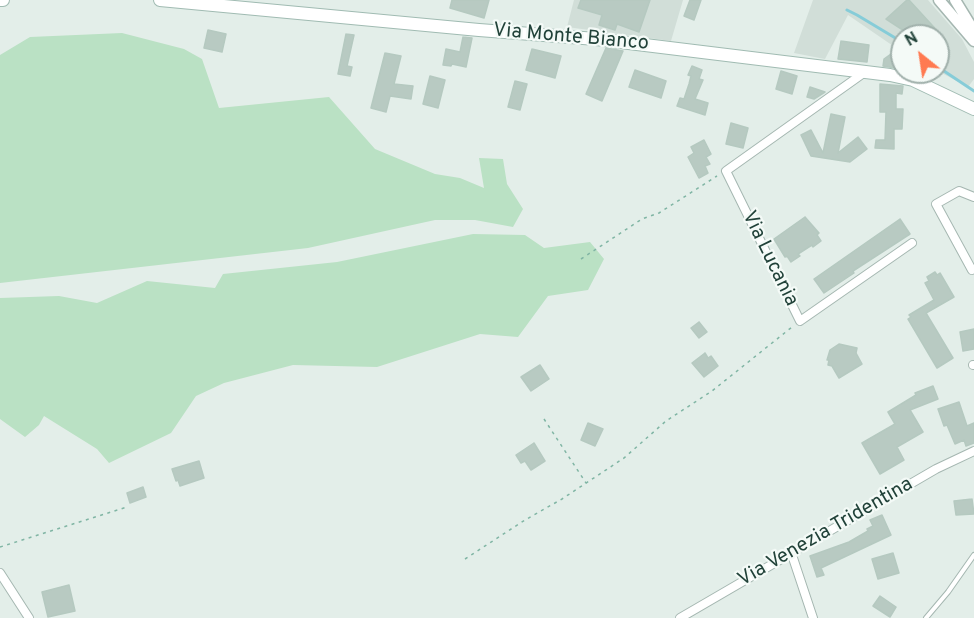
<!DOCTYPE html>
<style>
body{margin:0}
#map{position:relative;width:974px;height:618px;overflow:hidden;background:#e3eee9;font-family:Overpass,sans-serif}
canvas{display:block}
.north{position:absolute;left:890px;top:24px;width:60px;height:60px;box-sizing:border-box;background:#f4faf7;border:2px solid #a0b0ab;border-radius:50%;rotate:330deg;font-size:16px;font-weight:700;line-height:24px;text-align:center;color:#214239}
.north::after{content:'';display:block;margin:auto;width:21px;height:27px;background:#ff7a51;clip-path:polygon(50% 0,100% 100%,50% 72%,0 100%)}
</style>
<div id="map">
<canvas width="974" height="618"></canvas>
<div class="north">N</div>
</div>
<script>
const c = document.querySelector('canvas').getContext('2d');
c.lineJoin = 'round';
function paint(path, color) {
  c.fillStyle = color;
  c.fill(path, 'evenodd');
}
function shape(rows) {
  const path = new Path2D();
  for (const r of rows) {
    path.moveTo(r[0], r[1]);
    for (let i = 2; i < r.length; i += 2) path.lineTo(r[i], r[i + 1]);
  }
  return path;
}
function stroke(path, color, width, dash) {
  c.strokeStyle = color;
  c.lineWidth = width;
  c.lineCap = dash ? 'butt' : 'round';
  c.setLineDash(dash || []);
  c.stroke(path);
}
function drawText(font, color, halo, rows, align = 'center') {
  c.font = font + ' Overpass,sans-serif';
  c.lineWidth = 4.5;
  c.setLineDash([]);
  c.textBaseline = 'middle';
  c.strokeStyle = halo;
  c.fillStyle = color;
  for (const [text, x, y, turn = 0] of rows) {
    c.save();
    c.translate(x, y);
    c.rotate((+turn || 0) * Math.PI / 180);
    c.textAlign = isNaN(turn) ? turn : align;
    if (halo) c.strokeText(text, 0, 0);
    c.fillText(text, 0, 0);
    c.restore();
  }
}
paint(shape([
 [574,0,683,0,671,41,567,27],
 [813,0,928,0,962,39,974,62,974,79,968,87,938,71,938,36,902,36,902,52,848,15,825,59,794,53]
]), '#d1ded8');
paint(shape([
 [122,33,184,49,202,59,219,108,329,97,375,149,435,174,460,178,484,188,479,158,503,159,507,184,523,209,513,227,475,220,435,220,308,248,0,283,0,55,30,37],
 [473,234,525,235,544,248,590,242,604,259,588,290,548,296,518,337,480,334,377,367,293,365,224,383,196,396,171,433,109,463,97,449,44,416,39,425,25,437,0,419,0,298,59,296,97,303,147,281,215,288,223,274,337,262]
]), '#bae1c4');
stroke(shape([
 [847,10,857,15,902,42],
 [938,67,974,91]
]), '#86ccd8', 3);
const building = shape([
 [452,0,489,0,484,18,450,8,452,0],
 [581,0,650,0,639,32,617,24,615,30,599,25,602,15,578,8,581,0],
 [690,0,701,0,694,20,684,16,690,0],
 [907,0,909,0,942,36,912,36,886,19,907,0],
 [208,30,226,34,222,52,204,48,208,30],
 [346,34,354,35,347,66,352,67,350,76,338,74,346,34],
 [463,37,472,38,466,67,452,64,451,66,443,65,446,49,460,52,463,37],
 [841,41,869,45,867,62,838,59,841,41],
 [606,48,623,51,602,101,586,94,606,48],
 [532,49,561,56,555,78,526,70,532,49],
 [895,51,902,55,902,69,883,66,884,59,895,51],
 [385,53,401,56,394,84,413,86,411,99,390,96,386,112,371,108,385,53],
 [692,66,702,70,699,79,703,80,695,99,708,103,705,115,677,106,680,98,684,99,689,84,691,76,688,75,692,66],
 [635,70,666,81,661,98,629,87,635,70],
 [781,71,797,76,792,94,776,89,781,71],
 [430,76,445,80,438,108,423,104,430,76],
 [515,81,527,84,520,110,508,107,515,81],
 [880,84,903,86,902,94,896,93,896,109,903,109,902,129,894,129,894,149,875,148,876,140,885,140,886,112,880,112,880,84],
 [810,87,825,92,814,99,807,97,810,87],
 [831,114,845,117,838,153,858,137,867,149,850,162,811,156,801,135,811,130,823,153,831,114],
 [731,123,748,128,743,148,726,144,731,123],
 [704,140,711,154,706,157,710,164,705,166,708,173,699,178,688,157,694,153,691,147,704,140],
 [805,217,819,233,817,235,821,241,813,247,812,245,798,254,800,256,791,262,787,256,785,257,774,239,805,217],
 [900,219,910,234,853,271,854,273,824,293,814,279,900,219],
 [935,272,937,275,940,273,954,297,926,313,953,358,937,368,908,319,911,317,909,315,934,300,925,283,929,281,927,277,935,272],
 [699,322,707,332,699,338,691,328,699,322],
 [974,329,974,349,963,351,960,332,974,329],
 [839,344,857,348,856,353,862,364,839,378,832,366,828,365,829,360,827,360,830,350,839,344],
 [705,353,708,358,711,356,718,366,704,377,692,363,705,353],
 [540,365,549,379,531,391,521,377,540,365],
 [933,386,938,399,910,410,923,432,897,447,904,460,880,474,862,443,895,424,888,412,916,395,915,393,933,386],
 [959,402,967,426,974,423,974,443,966,446,964,440,955,444,947,425,944,426,938,409,959,402],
 [588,423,603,429,595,446,581,440,588,423],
 [534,443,545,461,531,470,525,461,521,463,516,455,534,443],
 [199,461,204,478,180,486,178,480,176,481,172,469,199,461],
 [143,487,146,497,130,503,127,493,143,487],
 [972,499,974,514,956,515,954,501,972,499],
 [882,515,891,535,821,568,824,575,817,577,810,556,849,542,868,531,867,529,873,526,870,520,882,515],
 [893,553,899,573,878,579,872,559,893,553],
 [69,585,75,611,48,617,42,592,69,585],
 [880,596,896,607,890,617,873,606,880,596]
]);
paint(building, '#b8cac2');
stroke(building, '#b5c9c0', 1.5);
const service = shape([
 [926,618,948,592,974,555]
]);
const minor = shape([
 [865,72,726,171,800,321,912,243],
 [972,270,936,204,959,191,974,197],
 [973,365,974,365],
 [791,552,813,618],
 [0,573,29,618],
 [680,618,936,469,974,451]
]);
const tertiary = shape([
 [939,0,974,41],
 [955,0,974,31]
]);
const secondary = shape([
 [0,0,3,0],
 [160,0,479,30,596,39,890,75,913,80,974,109]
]);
stroke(service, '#a5b7b1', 6);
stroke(minor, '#a5b7b1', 10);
stroke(tertiary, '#a5b7b1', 13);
stroke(secondary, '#a0bbb2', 14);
stroke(shape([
 [581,259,642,219,659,213,717,176],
 [544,419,586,483],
 [0,547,127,507],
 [465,559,525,520,562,499,624,458,666,421,712,391,792,327]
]), '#80b5a4', 1.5, [3, 4.5]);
stroke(service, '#fff', 4);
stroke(minor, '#fff', 8);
stroke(tertiary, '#fff', 10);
stroke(secondary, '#fff', 12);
drawText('20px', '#214239', '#f4faf7', [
 ["Via Monte Bianco",571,38,5],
 ["Via Lucania",769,259,64],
 ["Via Venezia Tridentina",826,533,-30]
]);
</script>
